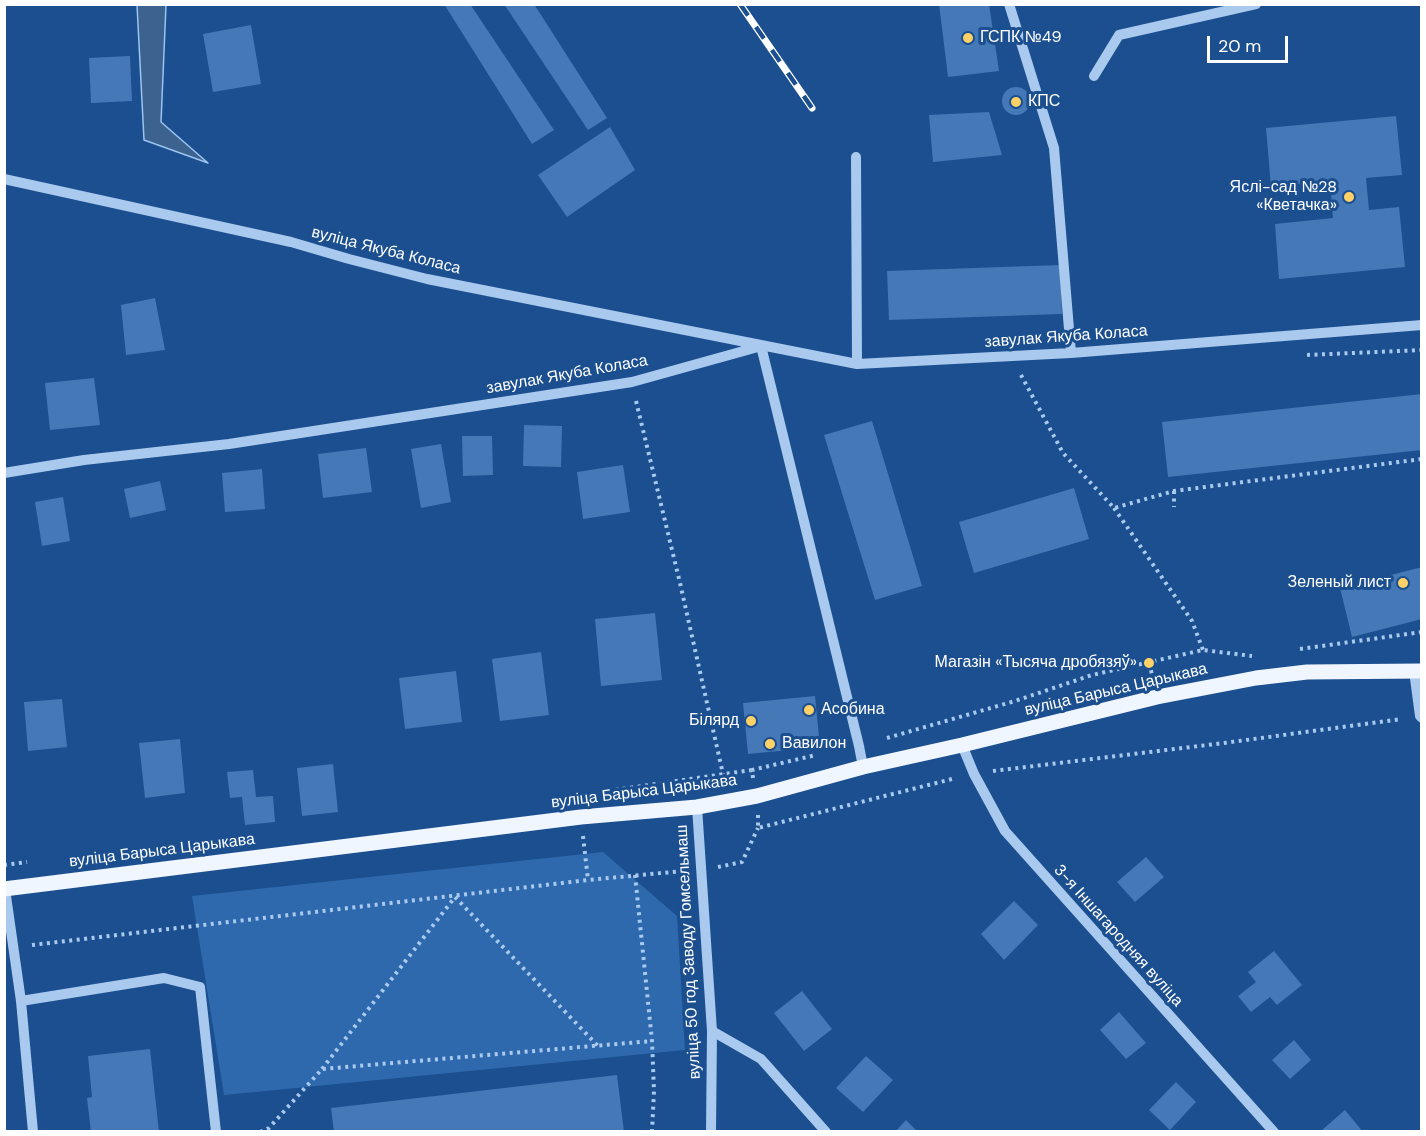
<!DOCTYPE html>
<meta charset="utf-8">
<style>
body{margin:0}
#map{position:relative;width:1426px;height:1136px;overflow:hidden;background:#1b4f8f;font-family:"DM Sans",sans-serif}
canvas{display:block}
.frame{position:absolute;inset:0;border:6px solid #fff;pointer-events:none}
.scale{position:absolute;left:1207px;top:36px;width:81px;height:27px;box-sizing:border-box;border:3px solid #fff;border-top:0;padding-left:8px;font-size:18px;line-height:21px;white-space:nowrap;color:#fff;-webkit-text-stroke:4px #1b4f8f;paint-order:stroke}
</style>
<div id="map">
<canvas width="1426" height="1136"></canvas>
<div class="frame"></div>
<div class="scale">20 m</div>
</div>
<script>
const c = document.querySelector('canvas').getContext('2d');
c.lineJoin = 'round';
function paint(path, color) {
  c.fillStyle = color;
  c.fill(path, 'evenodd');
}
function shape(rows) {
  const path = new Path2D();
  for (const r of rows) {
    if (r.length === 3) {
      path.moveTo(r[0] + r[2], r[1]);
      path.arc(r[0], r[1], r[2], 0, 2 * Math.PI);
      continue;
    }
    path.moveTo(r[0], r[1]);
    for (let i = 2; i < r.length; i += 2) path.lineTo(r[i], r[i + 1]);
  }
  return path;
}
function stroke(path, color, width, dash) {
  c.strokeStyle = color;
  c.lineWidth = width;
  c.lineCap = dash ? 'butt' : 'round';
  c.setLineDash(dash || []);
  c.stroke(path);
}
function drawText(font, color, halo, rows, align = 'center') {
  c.font = font + ' "DM Sans",sans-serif';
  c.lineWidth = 6;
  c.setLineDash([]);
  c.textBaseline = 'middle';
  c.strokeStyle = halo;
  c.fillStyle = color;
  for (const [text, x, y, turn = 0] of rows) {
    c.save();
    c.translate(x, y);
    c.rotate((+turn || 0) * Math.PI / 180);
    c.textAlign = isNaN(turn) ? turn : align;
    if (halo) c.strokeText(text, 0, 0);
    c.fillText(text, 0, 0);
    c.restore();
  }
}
paint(shape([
 [603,852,677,916,685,1050,224,1095,192,896]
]), '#2e69ad');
const water = shape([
 [137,5,166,5,161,122,208,163,144,140,137,5]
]);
paint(water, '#3c6290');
stroke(water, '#9cc4f0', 1.5);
paint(shape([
 [444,4,470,4,554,130,532,144],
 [504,4,534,4,607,118,588,130],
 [939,4,989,4,999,71,948,77],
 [251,25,261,84,213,92,203,34],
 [130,56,132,101,91,103,89,58],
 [1016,101,14],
 [989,112,1002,155,933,162,929,115],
 [1396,116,1402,175,1366,178,1369,210,1399,207,1405,267,1279,279,1275,224,1333,218,1330,181,1271,187,1266,128],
 [610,127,635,170,567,217,538,175],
 [1060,265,1062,314,889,320,887,271],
 [155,298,165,350,126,355,121,305],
 [94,378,100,425,50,430,45,383],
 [1422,394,1422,450,1168,477,1162,422],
 [872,421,922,586,875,600,824,435],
 [524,425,562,426,561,467,523,466],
 [462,436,492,436,493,475,463,476],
 [441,444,451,502,421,508,411,449],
 [366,448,372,492,323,498,318,454],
 [623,465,630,512,583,519,577,472],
 [262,469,265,509,225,512,222,473],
 [160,481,166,510,130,518,124,489],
 [1074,488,1089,539,974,573,959,522],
 [63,497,70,541,42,546,35,502],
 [1422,567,1422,619,1352,637,1340,588],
 [655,613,662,680,601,686,595,619],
 [541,652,549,715,500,721,492,659],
 [456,671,462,722,405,729,399,678],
 [815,696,820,747,748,754,743,703],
 [62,699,67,747,28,751,24,702],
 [180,739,185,793,145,798,139,743],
 [333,764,338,812,302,816,297,768],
 [253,770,256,797,273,796,275,822,245,825,242,797,230,798,227,772],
 [1146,857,1164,877,1135,902,1117,882],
 [1014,901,1038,925,1004,960,981,934],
 [1274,951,1302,985,1277,1005,1270,997,1251,1012,1238,996,1256,982,1248,972],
 [802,991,832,1029,804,1051,774,1013],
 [1119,1012,1146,1043,1126,1059,1100,1030],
 [1294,1040,1311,1060,1290,1079,1272,1060],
 [150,1049,159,1132,91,1132,87,1098,92,1097,88,1056],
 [866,1056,893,1080,863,1112,836,1088],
 [617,1075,624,1132,334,1132,331,1108],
 [1176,1082,1196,1102,1170,1130,1149,1110],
 [1345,1110,1363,1132,1323,1132,1322,1130],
 [906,1120,918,1132,895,1132]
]), '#4478b7');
stroke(shape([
 [1307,355,1422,350],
 [1021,375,1063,453,1114,508,1174,491,1422,459],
 [636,401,680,583,723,774],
 [1174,491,1174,507],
 [1114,508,1192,621,1203,650],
 [1300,649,1422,632],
 [1149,663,1153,678],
 [887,738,1015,701,1092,675,1203,650,1252,656],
 [993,771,1224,743,1402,719],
 [753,778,752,770,816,755],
 [608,791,752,770],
 [758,815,758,828,956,778],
 [583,836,588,880],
 [4,865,27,862],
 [718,867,742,862,758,828],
 [635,875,652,1041,654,1091,652,1132],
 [32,945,588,880,683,871],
 [322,1069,455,897,598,1046],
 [260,1132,269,1128,322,1069,652,1041]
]), '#a9c9ee', 4, [3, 4.5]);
stroke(shape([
 [1009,4,1054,148,1071,353],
 [1094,76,1119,35,1256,4],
 [856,157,857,364],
 [4,179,291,242,349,259,427,279,857,364,1071,353,1422,325],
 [761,346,859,746,863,767],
 [4,473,84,460,229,444,632,382,758,347],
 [1414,671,1420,716,1422,718],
 [962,745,974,774,1005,831,1274,1132],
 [697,807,712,1031,711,1132],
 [5,889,21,1001,33,1132],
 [21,1001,164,978,200,987,216,1132],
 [712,1031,761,1059,826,1132]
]), '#a9c9ee', 10);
stroke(shape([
 [4,889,581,817,697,807,757,796,863,767,962,745,1157,697,1256,678,1307,672,1422,671]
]), '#f0f6ff', 15);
const rail = shape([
 [740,4,812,108]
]);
stroke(rail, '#fff', 7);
stroke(rail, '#1b4f8f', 4.5, [14]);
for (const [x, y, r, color] of [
 [968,38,6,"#ffd166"],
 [1016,102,6,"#ffd166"],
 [1349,197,6,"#ffd166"],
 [1403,583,6,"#ffd166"],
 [1149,663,6,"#ffd166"],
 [809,710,6,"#ffd166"],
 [751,721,6,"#ffd166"],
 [770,744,6,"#ffd166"]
]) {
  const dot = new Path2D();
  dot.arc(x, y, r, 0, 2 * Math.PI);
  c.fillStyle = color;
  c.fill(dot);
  stroke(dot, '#1b4f8f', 2);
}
drawText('16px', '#fff', '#1b4f8f', [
 ["ГСПК №49",980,38],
 ["КПС",1028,102],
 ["Яслі-сад №28",1337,188,"right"],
 ["«Кветачка»",1337,206,"right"],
 ["Зеленый лист",1391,583,"right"],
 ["Магазін «Тысяча дробязяў»",1137,663,"right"],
 ["Асобина",821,710],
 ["Білярд",739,721,"right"],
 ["Вавилон",782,744]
], 'left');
drawText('16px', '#fff', '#1b4f8f', [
 ["вуліца Якуба Коласа",386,251,14],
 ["завулак Якуба Коласа",1066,337,-4],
 ["завулак Якуба Коласа",567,375,-10],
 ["вуліца Барыса Царыкава",1116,690,-13],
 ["вуліца Барыса Царыкава",644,792,-7],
 ["вуліца Барыса Царыкава",162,851,-7],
 ["3-я Іншагародняя вуліца",1118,936,48],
 ["вуліца 50 год Заводу Гомсельмаш",689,952,-93]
]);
</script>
